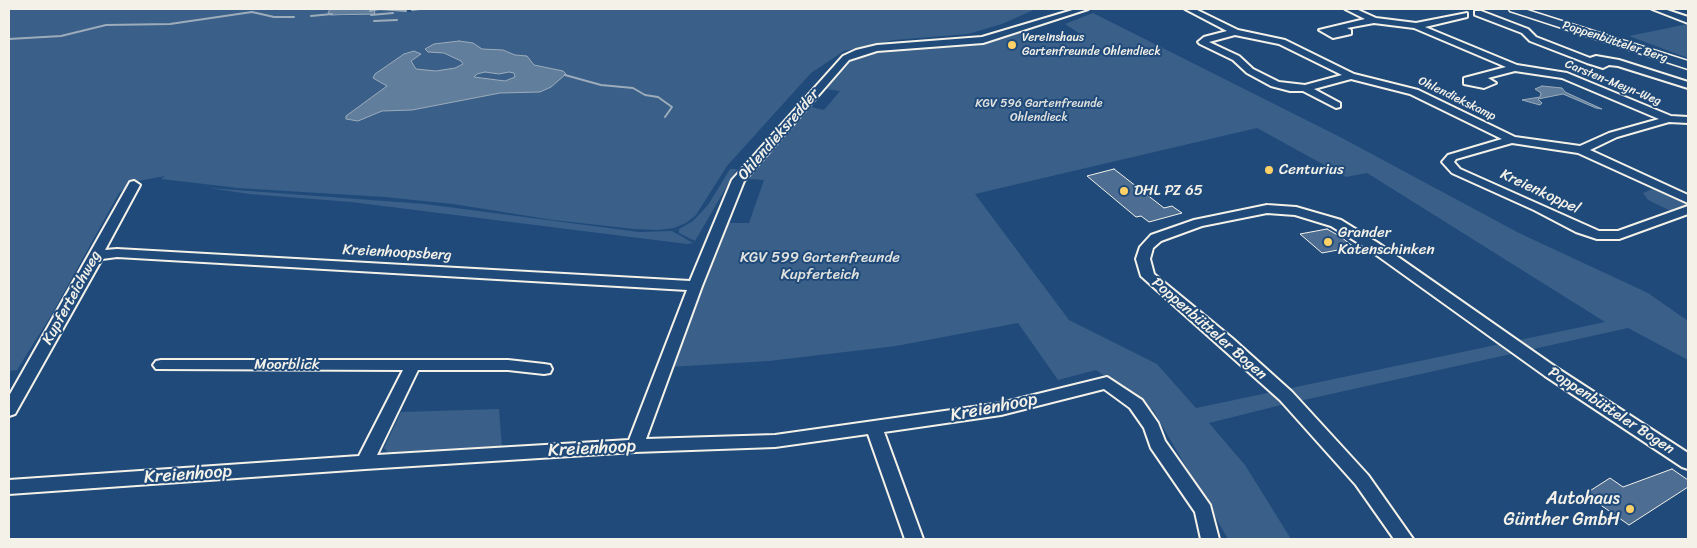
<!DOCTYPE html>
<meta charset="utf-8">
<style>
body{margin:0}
#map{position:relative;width:1697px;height:548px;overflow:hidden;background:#1f4a7a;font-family:Sriracha,sans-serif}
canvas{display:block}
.frame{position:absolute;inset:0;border:10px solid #f4f1e8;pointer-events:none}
</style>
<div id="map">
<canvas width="1697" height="548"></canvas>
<div class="frame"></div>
</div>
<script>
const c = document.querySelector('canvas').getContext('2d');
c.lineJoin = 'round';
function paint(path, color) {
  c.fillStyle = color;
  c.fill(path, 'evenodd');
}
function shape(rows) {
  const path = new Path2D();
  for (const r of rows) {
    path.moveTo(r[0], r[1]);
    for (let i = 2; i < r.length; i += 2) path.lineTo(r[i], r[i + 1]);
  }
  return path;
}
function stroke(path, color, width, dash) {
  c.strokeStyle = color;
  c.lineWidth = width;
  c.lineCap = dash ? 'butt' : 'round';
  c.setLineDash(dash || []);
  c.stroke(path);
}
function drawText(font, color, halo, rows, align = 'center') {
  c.font = font + ' Sriracha,sans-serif';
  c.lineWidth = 4;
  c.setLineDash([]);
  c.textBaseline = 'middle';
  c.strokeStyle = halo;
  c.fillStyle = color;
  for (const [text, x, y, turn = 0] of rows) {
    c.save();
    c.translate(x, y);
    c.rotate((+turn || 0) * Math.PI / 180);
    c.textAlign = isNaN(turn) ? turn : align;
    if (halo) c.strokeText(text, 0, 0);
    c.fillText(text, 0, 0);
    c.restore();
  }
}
paint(shape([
 [9,9,332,9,330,15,342,16,375,14,374,9,411,9,404,9,404,11,410,12,417,9,1036,9,1002,24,968,34,894,40,844,51,811,73,727,166,696,215,686,223,674,228,658,230,634,229,553,220,453,204,384,197,238,188,161,179,165,176,133,182,119,193,52,314,17,370,9,371],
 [1093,13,1342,138,1519,233,1648,293,1688,321,1688,360,1628,328,1277,406,1209,423,1245,465,1291,539,1228,539,1153,410,1096,370,1058,380,1018,323,896,346,769,361,669,367,737,188,838,73,858,55,877,49,970,45,1022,33,1038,43,1047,41,1079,33,1065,24],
 [826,89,840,91,824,110,811,107],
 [1257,128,1346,177,1367,173,1605,322,1196,408,1157,364,1069,320,975,194],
 [748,179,764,180,749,223,729,223,737,199],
 [1688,24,1688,58,1629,36],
 [730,169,737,169,695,241,679,233,679,229,693,221,708,205],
 [1657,187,1681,198,1687,206,1673,212,1648,200,1643,193],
 [209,188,425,204,639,232,672,231,693,243,687,244,351,202,249,194],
 [499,409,502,448,390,455,384,448,401,412]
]), '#3a5f88');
const water = shape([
 [330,9,374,9,375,14,331,15,328,13,330,9],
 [459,41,473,43,482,49,503,50,515,55,527,56,534,65,563,71,566,74,551,87,540,92,500,93,412,110,382,111,358,121,346,119,346,116,387,86,373,78,375,74,404,54,414,51,421,54,411,61,416,69,436,71,455,68,463,64,461,61,444,53,428,52,425,49,434,44,459,41],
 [485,72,499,74,509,72,514,73,515,77,505,81,474,77,477,74,485,72],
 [1542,86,1562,88,1565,92,1602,109,1596,108,1563,94,1538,99,1542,103,1540,105,1522,100,1540,97,1541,93,1535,89,1542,86]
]);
paint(water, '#627e9d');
stroke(water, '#9cacbb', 1);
stroke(shape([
 [412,10,420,9],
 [370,11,379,9,406,11],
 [371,15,393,13],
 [311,16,332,14],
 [374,21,397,20],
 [9,39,61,36,106,25,170,24,252,12,274,17,294,17],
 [565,75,601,85,633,88,645,95,658,97,672,107,665,117]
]), '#9cacbb', 2);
const building = shape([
 [1114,169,1164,208,1172,206,1182,213,1149,222,1141,216,1136,217,1087,176,1114,169],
 [1327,229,1341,237,1354,247,1322,253,1300,234,1327,229],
 [1672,469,1688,480,1688,487,1629,525,1585,494,1610,478,1623,487,1672,469]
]);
paint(building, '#4d6e92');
stroke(building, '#f4f1e8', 1);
const minor = shape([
 [1076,9,1088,9,983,43,877,51,849,60,744,181,702,286,646,439,775,435,1001,403,1107,377,1142,400,1158,423,1165,441,1210,505,1219,539,1201,539,1195,512,1151,448,1144,428,1130,408,1104,389,1001,415,884,432,923,539,905,539,868,434,775,447,635,452,365,469,9,494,9,480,359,456,403,370,156,369,153,365,156,361,161,360,508,360,544,364,550,365,552,369,550,373,544,374,508,370,418,370,377,455,629,440,687,290,117,257,102,259,15,414,9,416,9,396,130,182,134,181,140,185,105,250,117,249,690,281,732,180,843,56,856,50,877,45,982,37,1076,9],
 [1185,9,1195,9,1238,30,1285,40,1354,74,1418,90,1515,137,1580,146,1609,133,1659,119,1562,78,1515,71,1488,78,1496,83,1484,88,1464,84,1464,78,1506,67,1414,28,1374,23,1347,28,1351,30,1351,34,1333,38,1319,30,1365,19,1345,9,1356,9,1376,18,1416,23,1467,13,1467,17,1425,27,1517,65,1567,73,1671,116,1688,117,1688,123,1669,122,1617,137,1590,150,1688,195,1688,203,1578,153,1512,143,1456,159,1454,162,1460,169,1599,231,1618,231,1688,206,1688,214,1619,239,1597,239,1576,232,1534,210,1452,173,1442,162,1448,155,1502,139,1410,94,1351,79,1314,89,1340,103,1340,107,1336,108,1303,91,1290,91,1271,86,1247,73,1233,60,1200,44,1198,42,1204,37,1227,31,1185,9],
 [1235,35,1279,44,1342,75,1305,85,1279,82,1253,69,1239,56,1209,42,1235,35],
 [1652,9,1664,9,1688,17,1688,23,1652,9],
 [1475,11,1481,11,1528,29,1536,37,1590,58,1596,56,1619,60,1688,82,1688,88,1618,66,1609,65,1603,68,1587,63,1530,41,1522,33,1475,15,1475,11],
 [1267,205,1296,207,1341,220,1378,243,1557,368,1688,453,1688,469,1682,467,1545,376,1368,249,1331,226,1295,215,1267,213,1202,226,1161,241,1153,248,1150,259,1154,274,1232,338,1292,392,1368,475,1413,539,1394,539,1356,485,1280,400,1141,276,1136,259,1140,247,1151,235,1194,220,1267,205]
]);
const major = shape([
 [1509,9,1524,9,1688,61,1688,69,1510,11,1509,9]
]);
stroke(minor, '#f4f1e8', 4);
stroke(major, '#f4f1e8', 3);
paint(minor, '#1f4a7a');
paint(major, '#1f4a7a');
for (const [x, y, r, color] of [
 [1012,45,5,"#ffd166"],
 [1269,170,5,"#ffd166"],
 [1124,191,5,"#ffd166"],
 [1328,242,5,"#ffd166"],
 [1630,509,5,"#ffd166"]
]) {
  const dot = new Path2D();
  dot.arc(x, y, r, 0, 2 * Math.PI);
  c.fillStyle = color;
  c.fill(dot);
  stroke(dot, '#1f4a7a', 2);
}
drawText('12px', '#f4f1e8', '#1f4a7a', [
 ["Vereinshaus",1022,38],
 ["Gartenfreunde Ohlendieck",1022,52]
], 'left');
drawText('12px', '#f4f1e8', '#1f4a7a', [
 ["Poppenbütteler Berg",1615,42,18],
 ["Carsten-Meyn-Weg",1613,83,22],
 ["Ohlendiekskamp",1457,99,26]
]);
drawText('12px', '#e1e2de', '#1f4a7a', [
 ["KGV 596 Gartenfreunde",1039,104],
 ["Ohlendieck",1039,118]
]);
drawText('15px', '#f4f1e8', '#1f4a7a', [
 ["Ohlendieksredder",779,135,-49],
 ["Kreienkoppel",1540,192,25],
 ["Kreienhoopsberg",397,253,3],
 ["Kupferteichweg",72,298,-61],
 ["Poppenbütteler Bogen",1209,329,41],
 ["Moorblick",287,365],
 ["Poppenbütteler Bogen",1611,411,33]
]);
drawText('15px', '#f4f1e8', '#1f4a7a', [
 ["Centurius",1279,170],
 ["DHL PZ 65",1134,191],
 ["Grander",1338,233],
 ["Katenschinken",1338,250]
], 'left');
drawText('15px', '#e1e2de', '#1f4a7a', [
 ["KGV 599 Gartenfreunde",820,258],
 ["Kupferteich",820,275]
]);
drawText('18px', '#f4f1e8', '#1f4a7a', [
 ["Kreienhoop",994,408,-11],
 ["Kreienhoop",592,449,-3],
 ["Kreienhoop",188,475,-4]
]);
drawText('18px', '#f4f1e8', '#1f4a7a', [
 ["Autohaus",1620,499],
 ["Günther GmbH",1620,520]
], 'right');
</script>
